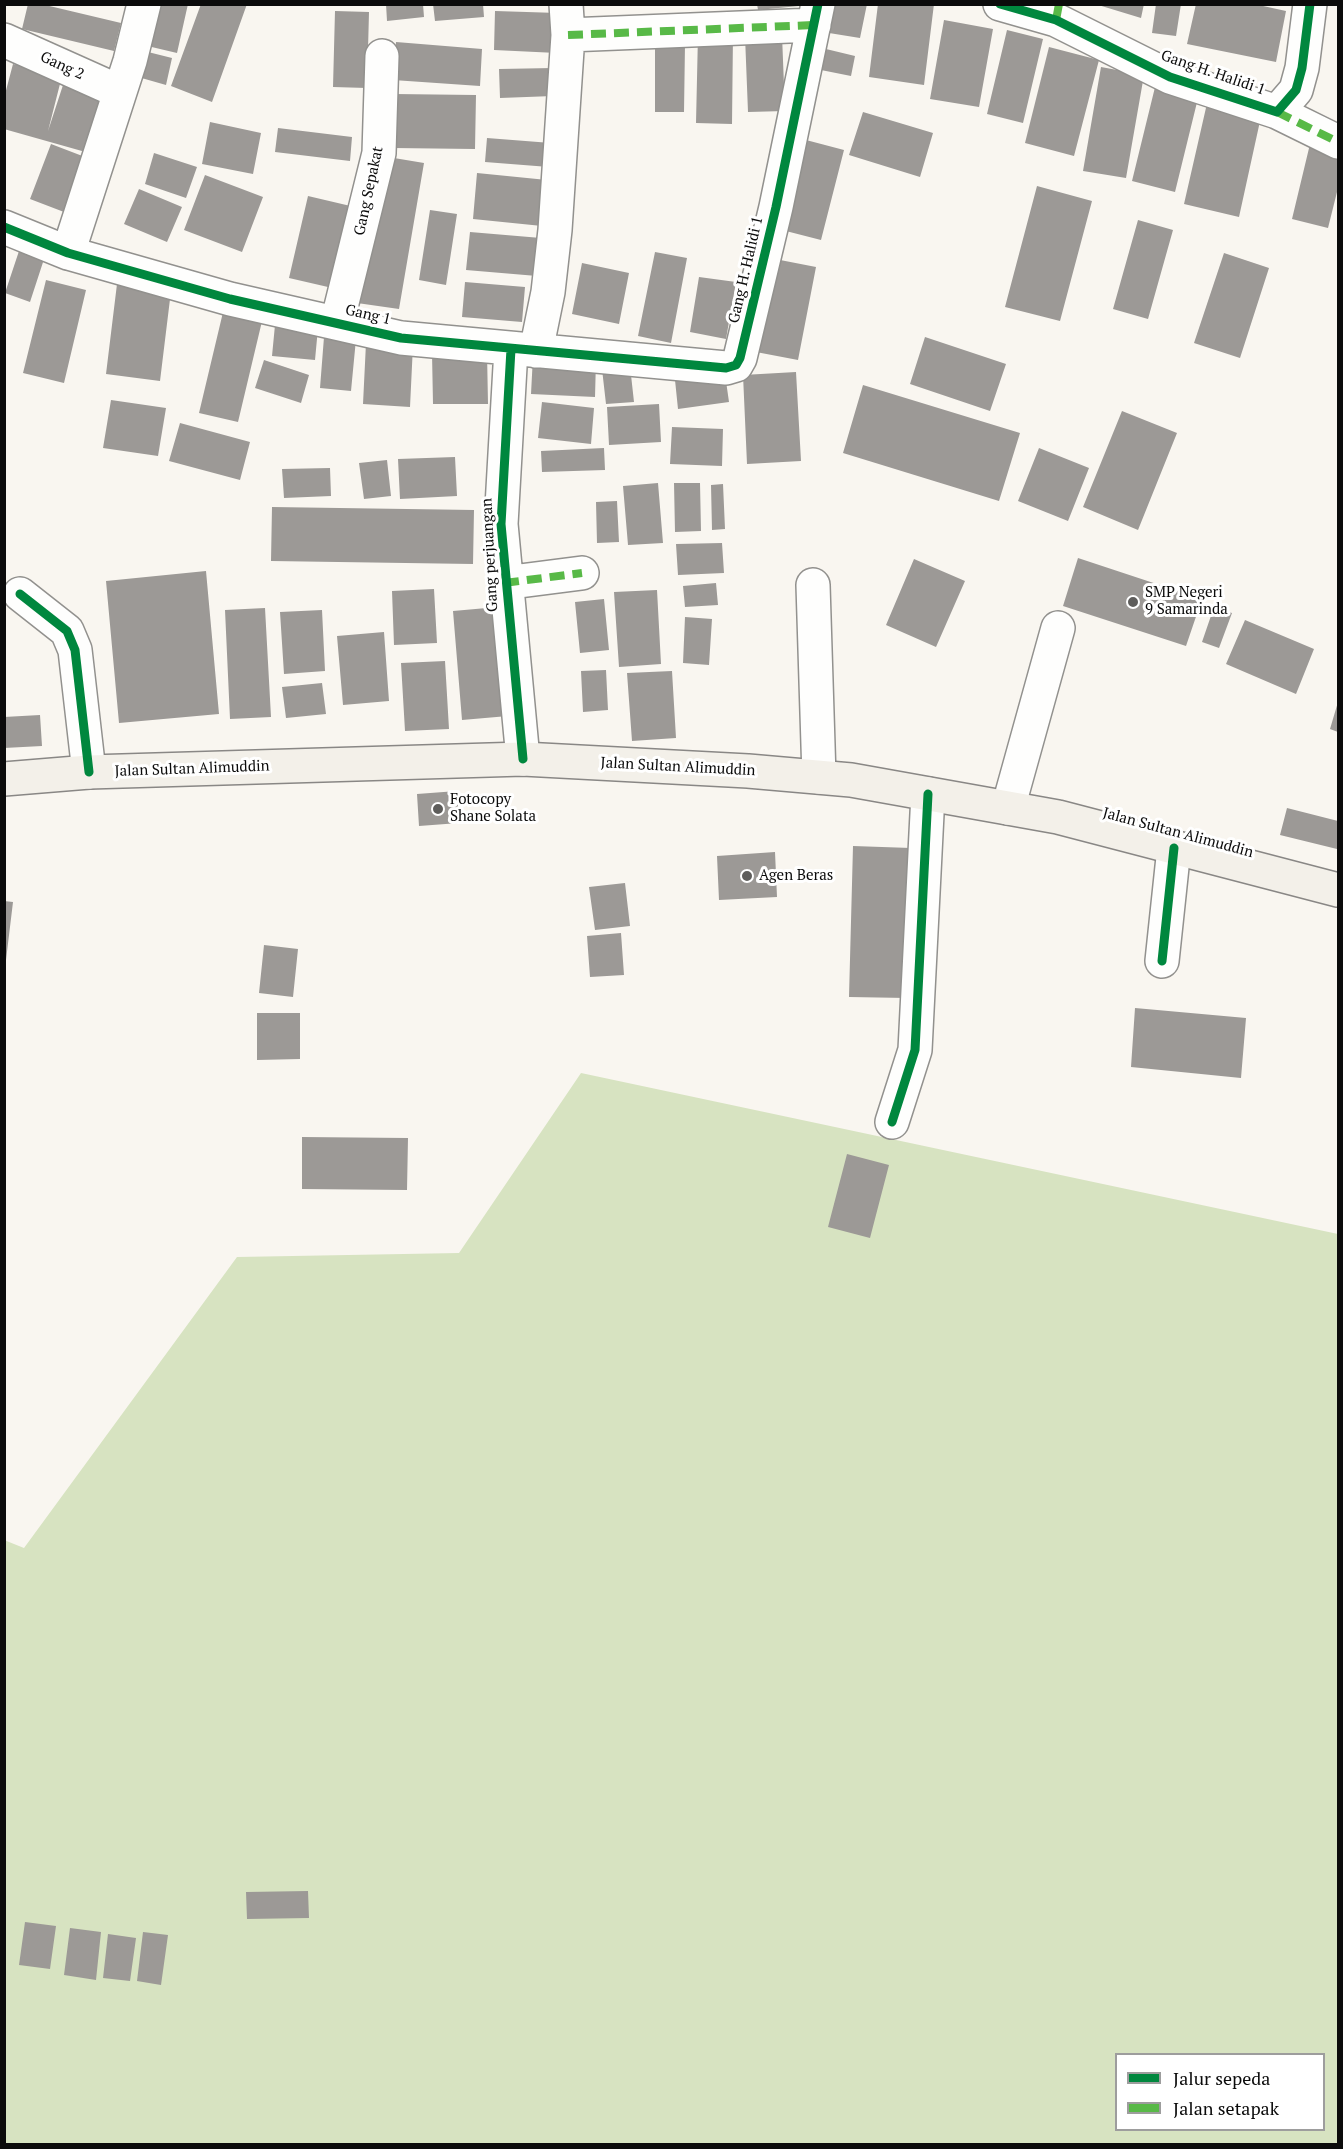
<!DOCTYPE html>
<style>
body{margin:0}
#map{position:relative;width:1343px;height:2149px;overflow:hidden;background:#f9f6f0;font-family:"PT Serif",serif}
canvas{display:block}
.frame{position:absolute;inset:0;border:6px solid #0b0b0b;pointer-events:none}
.legend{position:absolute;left:1115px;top:2053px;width:210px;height:78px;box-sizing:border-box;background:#fff;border:2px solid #9d9d9d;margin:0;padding:8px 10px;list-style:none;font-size:18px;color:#0b0b0b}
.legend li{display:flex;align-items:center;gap:12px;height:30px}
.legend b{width:30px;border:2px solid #9d9d9d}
</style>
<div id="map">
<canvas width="1343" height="2149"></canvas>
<div class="frame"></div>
<ul class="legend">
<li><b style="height:8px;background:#00873e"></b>Jalur sepeda</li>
<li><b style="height:8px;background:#58b947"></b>Jalan setapak</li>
</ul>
</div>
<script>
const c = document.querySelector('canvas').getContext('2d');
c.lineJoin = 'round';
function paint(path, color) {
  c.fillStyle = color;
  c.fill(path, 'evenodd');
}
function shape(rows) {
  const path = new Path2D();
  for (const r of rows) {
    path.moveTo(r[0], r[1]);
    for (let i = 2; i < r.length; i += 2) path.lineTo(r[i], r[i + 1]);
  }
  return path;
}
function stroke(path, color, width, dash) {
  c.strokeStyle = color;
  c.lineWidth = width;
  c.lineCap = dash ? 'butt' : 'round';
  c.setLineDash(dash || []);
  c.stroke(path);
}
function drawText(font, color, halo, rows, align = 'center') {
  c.font = font + ' "PT Serif",serif';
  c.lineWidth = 6;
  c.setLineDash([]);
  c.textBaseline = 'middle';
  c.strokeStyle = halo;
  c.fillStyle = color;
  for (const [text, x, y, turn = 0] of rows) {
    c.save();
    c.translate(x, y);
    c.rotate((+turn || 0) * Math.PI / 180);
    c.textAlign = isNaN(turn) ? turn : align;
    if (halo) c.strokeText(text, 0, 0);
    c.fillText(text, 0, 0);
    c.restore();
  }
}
paint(shape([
 [581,1073,1338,1234,1338,2144,5,2144,4,1540,24,1548,237,1257,459,1253],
 [1116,2054,1324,2054,1324,2130,1116,2130]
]), '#d7e3c1');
paint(shape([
 [28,4,41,4,121,23,114,51,22,29],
 [148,4,188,4,177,53,139,44],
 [201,4,247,4,212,102,171,86],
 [386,4,423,4,424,17,387,21],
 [433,4,483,4,484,17,435,21],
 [757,4,799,4,799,6,758,10],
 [834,4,867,4,860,38,829,33],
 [878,4,934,4,924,85,869,77],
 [1095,4,1144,4,1141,18],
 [1156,4,1181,4,1176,36,1152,33],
 [1196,4,1254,4,1286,11,1276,62,1187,44],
 [335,11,369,12,367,88,333,87],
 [495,11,558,13,557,53,494,50],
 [944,20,993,29,979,107,930,99],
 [1007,30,1043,39,1023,123,987,114],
 [698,34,733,34,732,124,696,123],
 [782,35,785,111,748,112,745,36],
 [396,42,482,49,480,86,393,80],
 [655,43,685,44,684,112,655,112],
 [1049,47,1099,60,1074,156,1025,143],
 [826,49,855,56,851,76,821,70],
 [144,51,172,58,166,85,138,77],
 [13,64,62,76,48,131,63,85,107,99,89,153,4,129,4,98],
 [1101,67,1144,75,1126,178,1083,171],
 [553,68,553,96,500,98,499,69],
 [1157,79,1200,90,1175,192,1132,181],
 [394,94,476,95,475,149,393,148],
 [1208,99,1262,112,1239,217,1184,204],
 [863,112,933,133,920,177,849,155],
 [210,122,261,133,253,174,202,164],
 [278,128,352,137,350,161,275,152],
 [487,138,551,143,549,167,485,162],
 [806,140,844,150,821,240,782,230],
 [51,144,85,157,64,212,30,199],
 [1310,144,1338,151,1338,188,1328,228,1292,219],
 [154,153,197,167,186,198,145,184],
 [382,156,424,163,399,309,357,303],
 [477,173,547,180,542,226,473,219],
 [205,175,263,197,242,252,184,230],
 [1037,186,1092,201,1060,321,1005,307],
 [139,189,182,207,167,242,124,224],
 [308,196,359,208,341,290,289,278],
 [430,210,457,214,446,285,419,280],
 [1138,220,1173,230,1148,319,1113,309],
 [470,232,541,238,537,276,466,270],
 [21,245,46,253,30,302,5,293],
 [655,252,687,258,671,343,638,336],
 [1224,253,1269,268,1240,358,1194,343],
 [775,259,816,267,798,360,756,352],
 [582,263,629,273,619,324,572,314],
 [699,277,736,282,726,339,690,332],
 [46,280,86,290,64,383,23,373],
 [465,282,525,287,522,322,462,317],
 [117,284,171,291,160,381,106,374],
 [224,308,263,317,238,422,199,413],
 [275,325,318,328,315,360,272,356],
 [324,337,356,339,351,391,320,388],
 [925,337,1006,364,990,411,910,384],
 [366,343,413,345,410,407,363,404],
 [487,352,488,404,433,404,432,353],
 [533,356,596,360,595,397,531,394],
 [264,360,309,375,301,403,255,388],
 [630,366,634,402,606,404,602,369],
 [796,372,801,461,747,464,743,375],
 [725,374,729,402,678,409,675,380],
 [863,385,1020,433,999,501,843,453],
 [111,400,166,408,158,456,103,448],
 [542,402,594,408,591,444,538,438],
 [659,404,661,442,609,445,607,407],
 [1122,411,1177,433,1138,530,1083,507],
 [180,423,250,442,240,480,169,461],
 [672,427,723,429,722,466,670,464],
 [604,448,605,470,542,472,541,451],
 [1039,448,1089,468,1068,521,1018,501],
 [455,457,457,496,400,499,398,459],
 [387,460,391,496,364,499,359,463],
 [330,468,331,496,284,498,282,469],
 [658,483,663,543,628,545,623,486],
 [674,483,700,483,701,531,675,532],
 [723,484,725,529,712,530,711,485],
 [617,501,619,542,597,543,596,502],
 [272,507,474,510,473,564,271,561],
 [722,543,724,573,678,575,676,544],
 [1078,558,1202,599,1186,646,1063,606],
 [914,559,965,581,936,647,886,625],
 [206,571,219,714,119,723,106,581],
 [716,583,718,605,685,607,683,586],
 [434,589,437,643,394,645,392,591],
 [657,590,661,664,619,667,614,592],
 [604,599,609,650,580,653,575,602],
 [498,607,508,716,462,720,453,611],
 [1214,607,1232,613,1219,648,1202,642],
 [265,608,271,717,230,719,225,610],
 [322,610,325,671,284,674,280,612],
 [685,617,712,619,709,665,683,663],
 [1245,620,1314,649,1296,694,1226,664],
 [384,632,389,701,343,705,337,636],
 [445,661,449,729,405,731,401,663],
 [606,670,608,710,583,712,581,671],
 [672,671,676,738,632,741,627,673],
 [322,683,326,714,286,718,282,687],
 [1338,702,1338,732,1330,729],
 [40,715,42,746,4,748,4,717],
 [457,791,459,823,419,826,417,794],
 [1287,808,1338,821,1337,849,1280,835],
 [853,846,911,848,907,998,849,997],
 [775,852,777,897,719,900,717,856],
 [625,883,630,926,595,930,589,887],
 [4,901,13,902,6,960,4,960],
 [621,933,624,975,590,977,587,936],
 [264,945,298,949,293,997,259,993],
 [1135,1008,1246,1018,1241,1078,1131,1067],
 [257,1013,300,1013,300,1059,257,1060],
 [302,1137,408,1138,407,1190,302,1189],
 [847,1154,889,1165,870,1238,828,1227],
 [308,1891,309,1918,247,1919,246,1892],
 [25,1922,56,1926,50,1969,19,1965],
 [70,1928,101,1932,96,1980,64,1975],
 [143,1932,168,1935,161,1985,137,1981],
 [108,1934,136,1938,130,1981,103,1978]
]), '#9c9996');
const minor = shape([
 [1000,4,1056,20,1170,77,1277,112,1296,90,1302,68,1310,4],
 [568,35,814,25],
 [4,40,120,92],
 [1277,112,1338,142],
 [4,227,68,253,230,299,401,338,726,368,736,365,740,358,776,207,818,4],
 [68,253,130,61,144,4],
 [337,323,379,153,382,56],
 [511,349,501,524,523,759],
 [536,351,548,292,555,230,568,35,566,4],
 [504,583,582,573],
 [813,585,819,777],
 [20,594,67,631,75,650,89,772],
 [1008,808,1058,628],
 [1162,961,1174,848],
 [892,1122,915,1050,928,794]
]);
const secondary = shape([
 [4,779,89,772,523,759,748,771,851,780,1058,817,1338,890]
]);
stroke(minor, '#92918e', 36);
stroke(secondary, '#898785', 36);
stroke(minor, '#fefefd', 33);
stroke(secondary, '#f3f0e9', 33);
stroke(shape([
 [1056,20,1059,4],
 [568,35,814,25],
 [1277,112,1338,142],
 [504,583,582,573]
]), '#58b947', 8, [15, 8]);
stroke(shape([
 [1000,4,1056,20,1170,77,1277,112,1296,90,1302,68,1310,4],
 [4,227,68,253,230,299,401,338,726,368,736,365,740,358,776,207,818,4],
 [511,349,501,524,523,759],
 [20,594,67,631,75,650,89,772],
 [1162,961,1174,848],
 [892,1122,915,1050,928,794]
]), '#00873e', 9);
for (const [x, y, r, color] of [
 [1133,602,6,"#5e5d5b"],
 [438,809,6,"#5e5d5b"],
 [747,876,6,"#5e5d5b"]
]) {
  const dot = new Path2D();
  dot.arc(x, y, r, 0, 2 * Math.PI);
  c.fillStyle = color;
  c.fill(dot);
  stroke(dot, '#fff', 2);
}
drawText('15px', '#0b0b0b', '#fff', [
 ["Gang 2",62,66,25],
 ["Gang H. Halidi 1",1213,73,19],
 ["Gang Sepakat",369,191,-78],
 ["Gang H. Halidi 1",746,270,-77],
 ["Gang 1",368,315,13],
 ["Gang perjuangan",490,555,-93],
 ["Jalan Sultan Alimuddin",678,767,3],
 ["Jalan Sultan Alimuddin",192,769,-2],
 ["Jalan Sultan Alimuddin",1178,833,15]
]);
drawText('15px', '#0b0b0b', '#fff', [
 ["SMP Negeri",1145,593],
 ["9 Samarinda",1145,610],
 ["Fotocopy",450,800],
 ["Shane Solata",450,817],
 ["Agen Beras",759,876]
], 'left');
</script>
